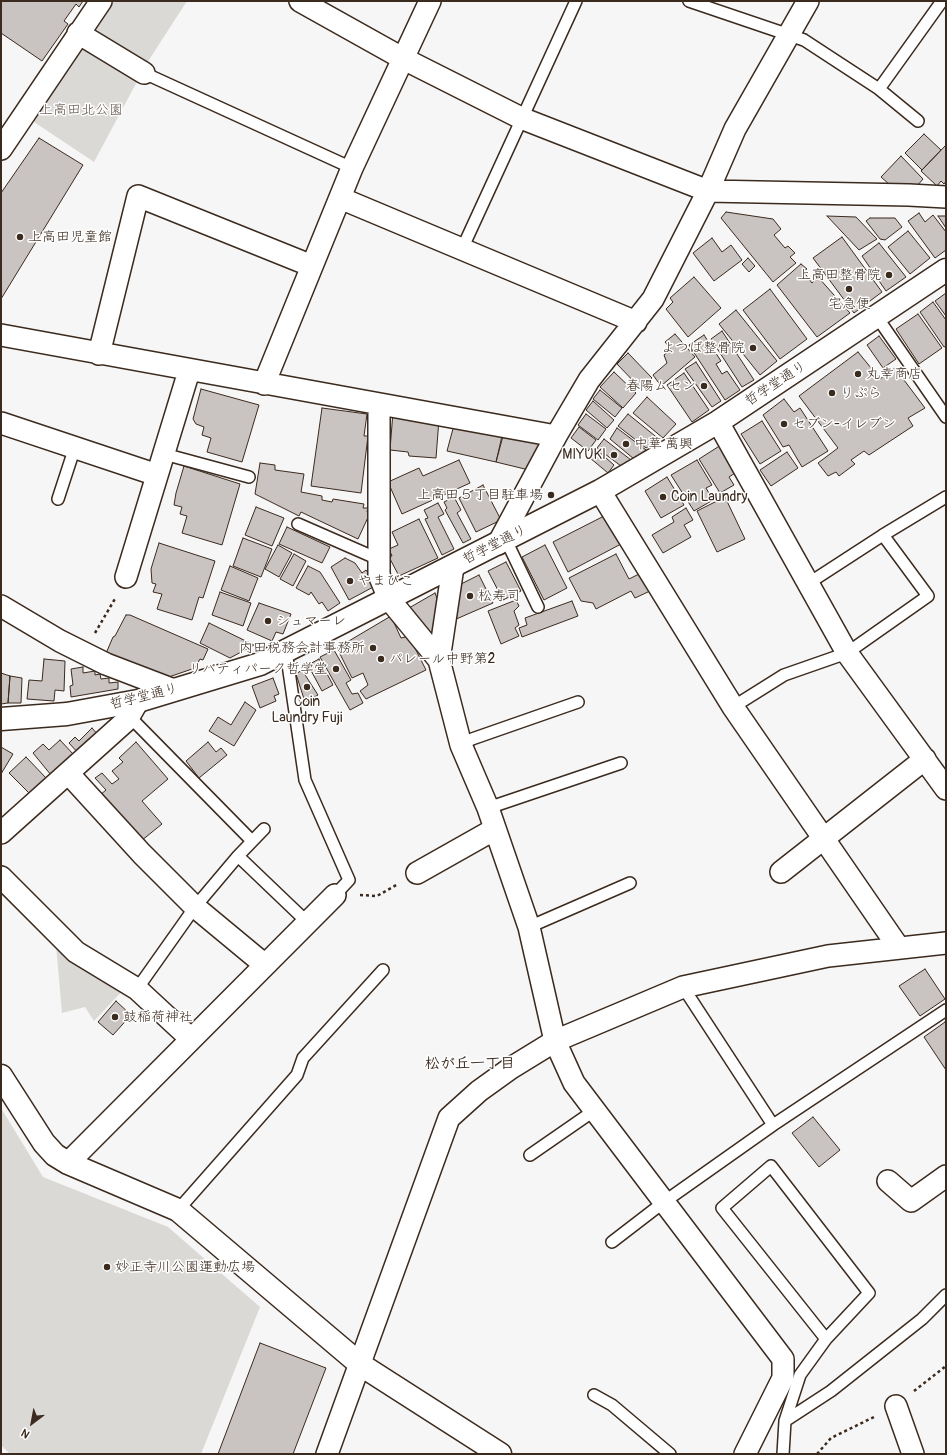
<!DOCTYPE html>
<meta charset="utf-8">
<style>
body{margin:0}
#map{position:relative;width:947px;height:1455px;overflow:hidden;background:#f7f6f6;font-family:Pangolin,sans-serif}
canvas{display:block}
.frame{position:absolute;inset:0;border:2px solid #3b2a1e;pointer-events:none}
.north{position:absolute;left:12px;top:1403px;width:40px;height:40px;-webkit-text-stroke:3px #fff;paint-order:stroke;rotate:212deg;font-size:11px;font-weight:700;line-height:16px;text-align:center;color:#3b2a1e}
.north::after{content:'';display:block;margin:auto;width:14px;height:18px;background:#3b2a1e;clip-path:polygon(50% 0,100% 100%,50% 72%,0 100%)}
</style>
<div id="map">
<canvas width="947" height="1455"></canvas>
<div class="frame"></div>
<div class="north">N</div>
</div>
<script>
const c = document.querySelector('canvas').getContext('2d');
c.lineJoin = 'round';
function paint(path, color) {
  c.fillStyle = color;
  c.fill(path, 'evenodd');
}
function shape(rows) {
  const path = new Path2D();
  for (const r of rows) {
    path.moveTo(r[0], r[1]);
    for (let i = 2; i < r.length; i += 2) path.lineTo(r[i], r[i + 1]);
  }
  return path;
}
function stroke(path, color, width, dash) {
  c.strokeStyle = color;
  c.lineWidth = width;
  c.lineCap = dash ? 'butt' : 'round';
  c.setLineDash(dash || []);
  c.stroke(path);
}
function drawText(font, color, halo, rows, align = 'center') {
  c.font = font + ' Pangolin,"Klee One",sans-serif';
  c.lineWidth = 3;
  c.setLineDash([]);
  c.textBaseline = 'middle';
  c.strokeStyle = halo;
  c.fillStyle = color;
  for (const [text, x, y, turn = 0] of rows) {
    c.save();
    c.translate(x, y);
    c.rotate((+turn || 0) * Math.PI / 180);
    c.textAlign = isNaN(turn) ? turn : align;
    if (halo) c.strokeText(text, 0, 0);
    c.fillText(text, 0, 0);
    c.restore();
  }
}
paint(shape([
 [110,1,187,1,147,63,96,31,94,23],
 [84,43,140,76,94,162,31,120],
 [56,945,126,987,94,1021,85,1007,62,1013],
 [1,1108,43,1177,168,1227,260,1307,201,1454,10,1454,1,1445]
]), '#dbd9d6');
const building = shape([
 [1,1,83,1,79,7,76,4,64,21,68,24,42,61,1,33,1,1],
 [924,134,941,150,922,170,905,153,924,134],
 [39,138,83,165,1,299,1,193,39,138],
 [946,145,946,181,944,184,941,181,937,186,921,171,946,145],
 [901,156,923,179,917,186,890,185,881,177,901,156],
 [726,212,773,219,781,229,774,235,785,248,788,246,795,253,790,257,796,263,773,282,721,218,726,212],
 [919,213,925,222,933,215,946,232,946,250,935,258,908,221,919,213],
 [827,216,856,217,877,239,859,250,827,216],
 [938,216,946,216,946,228,938,216],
 [870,218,895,218,902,227,885,240,880,239,866,221,870,218],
 [908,231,930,258,910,274,888,247,908,231],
 [842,237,882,292,854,313,813,258,842,237],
 [712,238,722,252,731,245,742,260,714,281,693,253,712,238],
 [879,243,906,277,886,291,862,256,879,243],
 [748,258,755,266,749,272,742,264,748,258],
 [801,264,807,269,803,271,812,283,818,277,850,313,817,337,777,285,801,264],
 [694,277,721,308,688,337,666,309,673,302,670,298,694,277],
 [770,289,807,339,780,359,743,310,770,289],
 [946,293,946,316,935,301,946,293],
 [933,302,946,320,946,346,944,347,920,312,933,302],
 [736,310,777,361,760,375,719,324,736,310],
 [918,314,942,348,919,364,896,329,918,314],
 [722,331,754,380,742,387,711,339,722,331],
 [675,334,695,357,661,386,653,375,667,363,664,355,671,349,665,342,675,334],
 [704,335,721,361,716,364,722,374,727,371,740,390,725,400,689,345,704,335],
 [879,336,896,359,883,368,867,345,879,336],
 [858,352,880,379,895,368,925,408,908,418,913,426,869,455,864,451,851,460,855,464,839,476,836,472,828,476,818,463,838,448,799,396,858,352],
 [628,353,652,378,641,389,617,364,628,353],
 [696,362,721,401,712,407,685,369,696,362],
 [614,372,636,393,623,408,600,387,614,372],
 [684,373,709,410,692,422,667,385,684,373],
 [201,389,259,405,242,462,207,452,211,438,202,435,204,427,196,424,193,419,201,389],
 [600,390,622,408,615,417,593,399,600,390],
 [647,397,676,424,663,438,633,413,647,397],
 [784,399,794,412,800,408,828,451,802,467,789,445,783,447,763,415,784,399],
 [593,401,614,420,607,428,586,410,593,401],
 [322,408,367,414,364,436,368,436,361,493,311,486,322,408],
 [393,412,439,419,436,458,409,456,408,452,390,450,393,412],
 [586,414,606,429,598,440,578,425,586,414],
 [628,414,660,440,646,448,618,426,628,414],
 [762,421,781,451,760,464,741,434,762,421],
 [454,425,502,436,496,462,447,451,454,425],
 [579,427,596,440,588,451,571,438,579,427],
 [617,428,646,450,634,459,610,439,617,428],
 [503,436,539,444,533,471,496,462,503,436],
 [604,439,631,460,621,466,597,448,604,439],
 [721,445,738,471,729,477,734,485,720,493,699,459,721,445],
 [597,450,614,465,608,473,590,458,597,450],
 [787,452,798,468,771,486,760,470,787,452],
 [459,460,470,483,402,514,388,482,419,468,423,476,459,460],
 [697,460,712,485,706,488,713,500,694,511,671,475,697,460],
 [260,463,275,465,275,470,304,474,301,492,322,496,322,500,332,502,333,499,364,504,363,508,368,508,367,512,370,513,358,539,301,512,299,516,255,494,260,463],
 [184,466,240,484,222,545,182,533,187,516,180,514,182,507,174,505,176,493,184,466],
 [667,477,684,505,661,518,645,491,667,477],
 [483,485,501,520,476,532,459,498,483,485],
 [454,497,461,510,457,513,471,539,463,543,445,510,447,508,444,502,454,497],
 [725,497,745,539,717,552,697,511,725,497],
 [438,503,444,514,438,517,454,549,442,555,425,519,428,518,424,510,438,503],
 [256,507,284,518,272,546,245,535,256,507],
 [686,508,693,520,684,525,691,537,663,553,652,535,674,522,672,517,686,508],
 [606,515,621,544,568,572,553,542,606,515],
 [419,519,438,558,399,576,389,557,392,556,389,549,398,545,392,532,419,519],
 [287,527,330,547,322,563,279,544,287,527],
 [243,538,272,549,261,577,233,566,243,538],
 [159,543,215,561,203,598,199,597,192,620,157,609,162,594,153,592,156,584,152,583,151,569,159,543],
 [278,545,292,553,279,577,265,569,278,545],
 [545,545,567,588,544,600,522,557,545,545],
 [294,554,306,561,293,586,280,579,294,554],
 [616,554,629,579,641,573,650,591,635,598,631,591,596,609,593,603,581,601,569,578,616,554],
 [345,558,355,563,362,573,366,570,377,585,349,600,331,567,345,558],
 [506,562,521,591,503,600,488,571,506,562],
 [230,566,258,578,249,601,221,590,230,566],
 [308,566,320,572,340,603,328,611,322,602,319,604,311,592,309,595,296,588,308,566],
 [479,575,493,603,454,620,457,586,479,575],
 [220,592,251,603,243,626,212,615,220,592],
 [435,593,441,609,436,632,426,635,409,608,435,593],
 [516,600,519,606,514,611,519,625,515,628,519,636,501,644,488,611,516,600],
 [572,601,578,616,522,637,519,628,527,625,525,618,572,601],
 [259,603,291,614,283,634,276,632,272,641,247,630,259,603],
 [126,615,130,615,208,649,203,660,200,659,195,668,160,680,108,657,107,651,113,637,115,636,126,615],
 [391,616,401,638,409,636,426,670,366,699,360,691,368,685,363,673,352,678,337,648,391,616],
 [209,623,254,645,230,658,200,643,209,623],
 [334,650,351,680,346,683,352,694,358,693,363,703,350,710,320,657,334,650],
 [44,659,65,661,64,691,55,690,54,701,27,699,29,680,42,681,44,659],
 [319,659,333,685,322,691,308,665,319,659],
 [83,667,83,673,95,671,95,675,100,674,101,679,109,678,109,683,118,682,118,689,71,697,70,686,73,685,71,669,83,667],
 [302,670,318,695,305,702,296,674,302,670],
 [1,673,10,676,8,703,1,704,1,673],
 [10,676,22,678,21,703,8,703,10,676],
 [273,678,279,694,274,696,276,701,260,708,252,686,273,678],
 [245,702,256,710,234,746,209,731,218,717,231,725,245,702],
 [92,728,99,736,79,754,69,743,75,737,79,741,92,728],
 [60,740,74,755,51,775,33,753,43,744,49,750,60,740],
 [136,742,168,779,142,801,162,824,141,841,100,795,106,790,95,778,102,773,112,784,119,779,112,771,123,762,119,758,136,742],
 [208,742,216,752,221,748,227,755,199,778,186,761,208,742],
 [1,747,13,754,1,774,1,747],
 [26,757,47,779,31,795,9,773,26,757],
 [925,969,945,999,920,1016,899,986,925,969],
 [116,1001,131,1015,113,1035,98,1022,116,1001],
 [945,1022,946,1023,946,1070,924,1037,945,1022],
 [813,1117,840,1150,819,1167,792,1133,813,1117],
 [260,1343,326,1368,293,1454,218,1454,260,1343]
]);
paint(building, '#c9c3c1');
stroke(building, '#3b2a1e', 1);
const service = shape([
 [689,1,804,40,879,89,918,121],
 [144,73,352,168],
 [879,89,942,1],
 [462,249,576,1],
 [877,317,946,417],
 [164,454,249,477],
 [58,499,75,447],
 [298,524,378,559],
 [506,540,538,607],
 [809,583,883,535,946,497],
 [286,651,305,780,349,880,335,895],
 [733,707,784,675,847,653,928,596,883,535],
 [129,716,252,841],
 [461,745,472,739,578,702],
 [488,808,621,763],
 [238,856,307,922],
 [529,927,630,883],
 [683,987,773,1125],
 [137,989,195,907,238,856,264,829],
 [530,1155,595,1110],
 [178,1210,297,1075,303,1058,383,970],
 [612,1242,664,1202,773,1125,946,1010],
 [594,1395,612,1405,670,1454],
 [785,1421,831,1391,922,1319,946,1295],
 [783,1454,785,1421,800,1375,826,1339,869,1293,771,1166,722,1208,826,1339]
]);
const minor = shape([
 [300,1,402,58,521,118,708,191,909,195,946,197],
 [78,33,144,73],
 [1,149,101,1],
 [340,198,636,322],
 [1,335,556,436],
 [99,354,138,196,312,266],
 [264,384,352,168,430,1],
 [379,404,379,575,389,599,439,660],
 [718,422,847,653,946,789],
 [1,423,157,475],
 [600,491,733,707,899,948],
 [498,544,556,436,589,380,653,299,708,191,735,129,808,1],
 [453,567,439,660,461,745,488,808,529,927,555,1041,574,1083,783,1359,783,1378,745,1454],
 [126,577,189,371],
 [1,606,60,641,106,664,174,690],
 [68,773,142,854,195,907,265,965],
 [1,833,127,720,138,701],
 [781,872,925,759],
 [417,873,495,829],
 [1,877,76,952,137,989,191,1039],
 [68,1163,335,895],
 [888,1181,911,1201,946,1176],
 [896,1406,913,1454],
 [327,1454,449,1118,479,1091,511,1068,555,1041,683,987,828,956,946,943]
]);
const tertiary = shape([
 [1,719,67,714,138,701,260,664,600,491,718,422,946,270],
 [1,1076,44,1143,55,1155,68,1163,178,1210,361,1365,500,1454]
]);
stroke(service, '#3b2a1e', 14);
stroke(minor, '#3b2a1e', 24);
stroke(tertiary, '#3b2a1e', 25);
stroke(shape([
 [95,633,116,597],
 [360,895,377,896,398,884],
 [914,1391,946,1366],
 [817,1454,831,1438,876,1416]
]), '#3b2a1e', 2.5, [3, 3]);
stroke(service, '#fff', 11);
stroke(minor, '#fff', 21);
stroke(tertiary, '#fff', 22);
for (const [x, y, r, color] of [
 [20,237,4,"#3b2a1e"],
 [889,275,4,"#3b2a1e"],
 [849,289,4,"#3b2a1e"],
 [753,348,4,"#3b2a1e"],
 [858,374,4,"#3b2a1e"],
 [704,386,4,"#3b2a1e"],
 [832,393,4,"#3b2a1e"],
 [784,424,4,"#3b2a1e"],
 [626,444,4,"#3b2a1e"],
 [614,455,4,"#3b2a1e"],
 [551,495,4,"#3b2a1e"],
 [663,497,4,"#3b2a1e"],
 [350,581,4,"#3b2a1e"],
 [470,596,4,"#3b2a1e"],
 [268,621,4,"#3b2a1e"],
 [373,648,4,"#3b2a1e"],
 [381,659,4,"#3b2a1e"],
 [336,669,4,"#3b2a1e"],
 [307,687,4,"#3b2a1e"],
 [115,1017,4,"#3b2a1e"],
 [107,1267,4,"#3b2a1e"]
]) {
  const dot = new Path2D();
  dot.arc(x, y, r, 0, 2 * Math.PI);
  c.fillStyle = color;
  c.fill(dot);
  stroke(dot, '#fff', 1.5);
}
drawText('14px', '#63564c', '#fff', [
 ["上高田北公園",81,110]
]);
drawText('14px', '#3b2a1e', '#fff', [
 ["上高田児童館",28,237],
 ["上高田整骨院",881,275,"right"],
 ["宅急便",849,304,"center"],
 ["よつば整骨院",745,348,"right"],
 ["丸幸商店",866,374],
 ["春陽ムセン",696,386,"right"],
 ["りぷら",840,393],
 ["セブン-イレブン",792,424],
 ["中華 萬興",634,444],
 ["MIYUKI",606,455,"right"],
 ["上高田５丁目駐車場",543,495,"right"],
 ["Coin Laundry",671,497],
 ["やまびこ",358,581],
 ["松寿司",478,596],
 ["シュマーレ",276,621],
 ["内田税務会計事務所",365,648,"right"],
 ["パレール中野第2",389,659],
 ["リバティパーク哲学堂",328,669,"right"],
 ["Coin",307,702,"center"],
 ["Laundry Fuji",307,718,"center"],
 ["鼓稲荷神社",123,1017],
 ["妙正寺川公園運動広場",115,1267]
], 'left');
drawText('14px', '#3b2a1e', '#fff', [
 ["哲学堂通り",776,384,-33],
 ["哲学堂通り",495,545,-27],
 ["哲学堂通り",144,697,-14]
]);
drawText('bold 15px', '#3b2a1e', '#fff', [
 ["松が丘一丁目",470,1064]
]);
</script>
